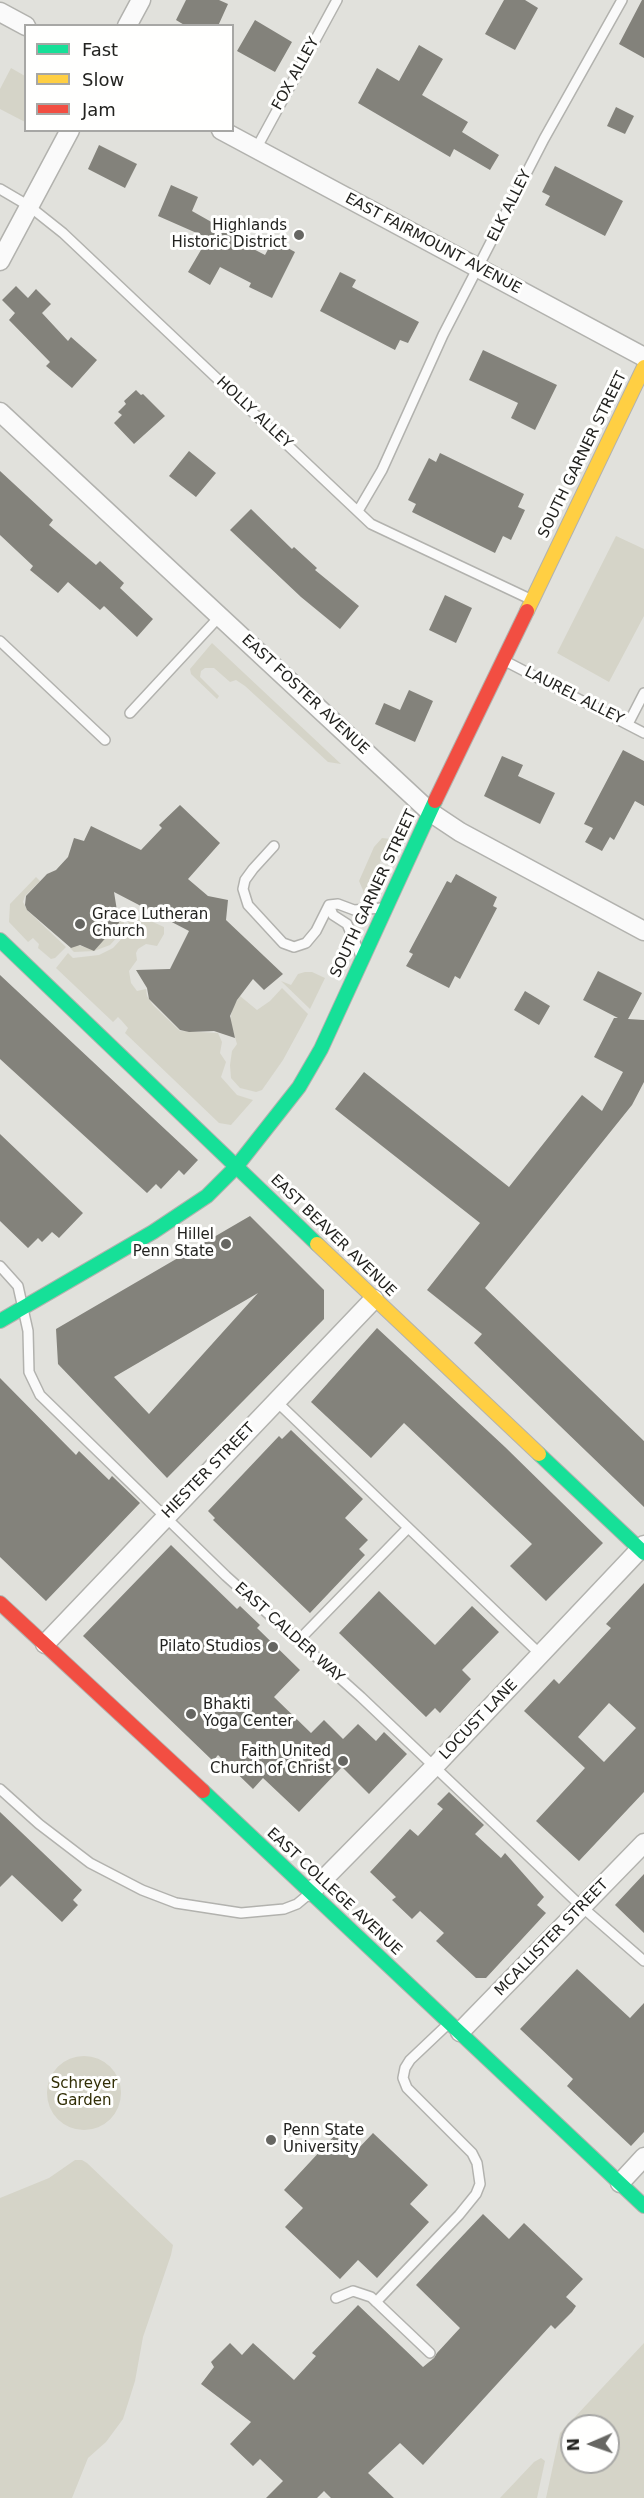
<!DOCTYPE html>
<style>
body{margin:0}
#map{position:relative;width:644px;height:2498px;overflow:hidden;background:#e1e1dc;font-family:"DejaVu Sans",sans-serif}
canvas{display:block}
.legend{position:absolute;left:24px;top:24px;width:210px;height:108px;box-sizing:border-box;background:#fffffe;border:2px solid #a7a7a5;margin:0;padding:8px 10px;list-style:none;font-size:18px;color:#232320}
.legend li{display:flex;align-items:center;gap:12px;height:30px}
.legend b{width:30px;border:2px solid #a7a7a5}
.north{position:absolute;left:560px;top:2414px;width:60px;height:60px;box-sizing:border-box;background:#fffffe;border:2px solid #a7a7a5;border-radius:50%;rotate:268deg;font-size:16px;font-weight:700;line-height:24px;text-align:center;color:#232320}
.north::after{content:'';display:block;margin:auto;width:21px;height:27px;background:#666662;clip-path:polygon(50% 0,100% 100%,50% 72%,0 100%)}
</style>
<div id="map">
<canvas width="644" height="2498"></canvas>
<ul class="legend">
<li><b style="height:8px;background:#16e098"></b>Fast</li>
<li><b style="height:8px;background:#ffcf43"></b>Slow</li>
<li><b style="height:8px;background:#f24e42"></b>Jam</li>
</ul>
<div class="north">N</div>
</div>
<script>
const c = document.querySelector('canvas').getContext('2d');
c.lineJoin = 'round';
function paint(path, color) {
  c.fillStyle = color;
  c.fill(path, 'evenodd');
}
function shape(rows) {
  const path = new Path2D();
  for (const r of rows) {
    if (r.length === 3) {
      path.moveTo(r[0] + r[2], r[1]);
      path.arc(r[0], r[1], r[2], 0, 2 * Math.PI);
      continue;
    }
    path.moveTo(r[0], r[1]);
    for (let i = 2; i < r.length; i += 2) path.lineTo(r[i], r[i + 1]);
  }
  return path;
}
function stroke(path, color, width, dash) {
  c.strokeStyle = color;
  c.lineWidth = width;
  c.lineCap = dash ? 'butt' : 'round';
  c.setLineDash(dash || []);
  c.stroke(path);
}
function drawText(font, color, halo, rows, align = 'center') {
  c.font = font + ' "DejaVu Sans",sans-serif';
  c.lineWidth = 6;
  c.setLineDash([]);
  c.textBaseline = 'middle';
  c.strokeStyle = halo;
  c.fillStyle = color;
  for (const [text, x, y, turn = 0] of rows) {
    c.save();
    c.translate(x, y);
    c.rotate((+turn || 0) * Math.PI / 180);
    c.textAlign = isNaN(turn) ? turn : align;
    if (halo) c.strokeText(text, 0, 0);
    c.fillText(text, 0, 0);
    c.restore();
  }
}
paint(shape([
 [11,68,25,76,25,122,0,109,0,89],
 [616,536,644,549,644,616,609,682,557,653],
 [212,643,341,764,328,762,245,686,236,680,230,682,214,668,205,668,201,671,200,677,219,696,217,699,191,674,190,669],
 [382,838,391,839,365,895,359,881,374,847],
 [36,877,40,881,25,896,23,902,28,911,66,947,55,958,51,959,38,948,39,944,33,938,28,942,9,922,10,904],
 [120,913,124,923,120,934,110,945,94,951,74,952,70,948,78,945,94,950,119,923,118,914],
 [135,914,164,927,164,934,157,946,146,944,138,949,136,953,137,960,129,971,131,983,137,991,146,989,147,996,153,1005,180,1031,218,1033,222,1042,220,1053,226,1062,221,1077,237,1095,253,1100,231,1125,219,1123,125,1033,128,1028,121,1020,118,1017,113,1022,56,968,68,953,73,958,99,955,113,948,126,934,129,920],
 [305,972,312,972,325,978,310,1009,281,981,291,985,298,974],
 [282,988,308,1014,283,1060,262,1090,256,1092,240,1088,231,1078,230,1065,232,1051,237,1044,230,1020,233,1006,240,996,257,1010,270,1001],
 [84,2093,37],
 [75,2160,82,2160,87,2163,173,2245,171,2255,143,2337,135,2381,123,2419,106,2442,88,2458,72,2498,0,2498,0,2198,49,2178],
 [644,2343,644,2498,546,2498,560,2433],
 [572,2426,608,2426,608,2462,572,2462],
 [541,2458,545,2461,537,2498,500,2498,534,2462]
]), '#d5d4c8');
paint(shape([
 [186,0,219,0,228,4,218,26,186,26,176,20],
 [504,0,525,0,538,8,515,50,485,34],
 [642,0,644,0,644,58,619,44],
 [255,20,292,42,275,72,237,51],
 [419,45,443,59,422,95,468,122,462,132,499,155,490,170,454,149,450,157,358,103,377,68,399,81],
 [616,107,634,116,625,134,607,126],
 [99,145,137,164,125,188,88,169],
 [555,166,623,201,605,236,545,205,550,196,542,192],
 [171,185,198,197,192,211,238,237,236,240,265,255,273,240,295,252,272,298,249,287,251,283,220,267,210,285,188,272,208,238,158,216],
 [340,272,356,280,352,287,419,322,408,343,400,340,395,350,320,311],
 [16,286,28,298,36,289,51,304,42,313,68,341,71,337,97,360,72,388,46,366,50,362,9,320,15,313,2,300],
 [483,350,557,385,535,430,511,418,518,403,469,380],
 [136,390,141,395,143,394,165,416,134,444,114,423,122,415,118,412,126,404,124,401],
 [189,451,216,473,196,497,169,476],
 [440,453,524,494,518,507,525,510,511,540,503,536,495,553,412,512,416,504,408,500,429,458,436,462],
 [0,471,53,520,49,525,96,565,100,561,124,583,120,588,153,619,137,637,104,606,100,610,68,582,58,593,30,570,33,566,0,535],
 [251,509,292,549,294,547,317,568,315,570,359,606,340,629,301,597,230,530],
 [445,595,472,608,456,643,429,630],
 [409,690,433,701,415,742,375,724,384,703,400,710],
 [623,750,644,761,644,806,635,801,614,840,610,837,602,851,585,842,593,828,584,824],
 [502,756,523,765,518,776,555,793,540,824,484,796],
 [180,805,220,843,188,879,208,896,228,900,226,920,283,974,264,990,253,979,237,1000,230,1016,235,1038,214,1031,189,1032,180,1030,149,999,147,988,136,970,170,969,189,931,114,892,119,923,94,951,80,945,71,948,27,910,25,905,26,896,47,874,56,870,68,857,74,838,84,841,91,826,141,850,162,828,159,825],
 [456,874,497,897,493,906,497,908,460,979,455,976,449,988,406,966,413,954,409,952,447,881,451,883],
 [598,971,642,993,628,1019,644,1020,644,1082,632,1105,485,1288,644,1441,644,1507,474,1343,482,1334,427,1290,480,1223,335,1109,364,1072,509,1187,582,1095,602,1111,623,1072,594,1057,614,1018,618,1018,583,1000],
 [0,975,198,1160,184,1175,179,1170,161,1189,156,1184,147,1193,0,1059],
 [525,991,550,1006,539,1025,514,1010],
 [0,1134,83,1213,59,1238,52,1232,42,1242,38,1238,28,1248,0,1221],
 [250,1216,324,1290,324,1319,167,1478,58,1364,56,1329],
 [258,1293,149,1414,114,1377],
 [377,1328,505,1447,603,1543,546,1601,510,1566,532,1544,404,1423,371,1458,311,1402],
 [0,1378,76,1455,79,1451,109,1480,112,1476,140,1503,46,1601,0,1557],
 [291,1430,363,1499,345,1518,368,1540,359,1549,365,1555,310,1613,213,1520,215,1518,208,1511,279,1436,282,1439],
 [171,1545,237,1609,240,1606,260,1625,257,1628,300,1670,274,1697,311,1733,324,1720,343,1739,358,1724,376,1741,384,1732,407,1754,369,1794,342,1767,299,1812,263,1778,253,1789,218,1755,213,1761,83,1636],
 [644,1583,644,1792,579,1861,536,1821,585,1768,524,1711,554,1679,559,1684,611,1628,606,1624],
 [609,1703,636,1728,604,1762,578,1737],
 [379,1591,435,1645,472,1606,499,1632,462,1670,471,1679,440,1713,435,1708,426,1717,339,1633],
 [449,1792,484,1825,475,1834,501,1858,505,1853,544,1897,537,1905,546,1913,486,1978,476,1978,436,1941,444,1933,420,1911,412,1919,392,1900,396,1897,370,1872,410,1829,418,1836,443,1809,437,1804],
 [0,1812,82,1890,73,1900,78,1905,62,1922,12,1875,0,1887],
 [644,1874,644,1933,615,1905],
 [577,1969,630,2018,644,2003,644,2132,631,2146,567,2086,573,2079,520,2029],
 [373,2133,428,2185,410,2204,429,2222,377,2278,358,2260,340,2279,285,2227,303,2208,284,2190,336,2134,355,2152],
 [483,2214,509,2239,524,2223,583,2279,566,2297,576,2306,572,2312,555,2329,551,2325,423,2465,400,2443,368,2473,394,2498,331,2498,324,2491,317,2498,266,2498,283,2481,260,2459,253,2466,230,2444,251,2422,201,2384,214,2367,211,2362,230,2343,242,2355,253,2343,294,2380,316,2356,312,2353,358,2305,423,2367,434,2358,437,2353,460,2328,416,2285]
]), '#83827b');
const lane = shape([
 [256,149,337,0],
 [0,189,29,206,63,233,371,524,530,599],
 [358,511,382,470,443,335,544,139,622,0],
 [0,641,105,740],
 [505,661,644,733],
 [130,713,220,616],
 [628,724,644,693],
 [274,846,253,869,245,880,243,889,248,905,283,943,294,947,306,943,316,931,329,905],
 [329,905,333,915,347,924,360,954],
 [329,905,338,904,354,910,382,908],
 [0,1266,18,1286,28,1331,29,1372,40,1395,226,1576,361,1697,582,1907,644,1961],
 [276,1401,541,1655],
 [298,1641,408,1528],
 [0,1789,39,1824,90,1863,142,1890,176,1903,241,1913,284,1909,297,1904,309,1894],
 [336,2298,353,2291,371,2297,430,2353],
 [376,2302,459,2215,476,2194,480,2184,477,2163,472,2153,407,2088,403,2078,405,2068,410,2060,448,2024]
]);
const street = shape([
 [0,12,26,26],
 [127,26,141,0],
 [221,130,644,357],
 [0,261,70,130],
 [0,412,430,812,460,832,644,931],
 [45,1644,374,1299],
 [311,1892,434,1767,644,1545],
 [460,2032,644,1843],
 [620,2183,644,2157]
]);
const fast = shape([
 [0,940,317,1244],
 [0,1321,153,1232,207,1196,236,1167,299,1087,321,1049,435,801],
 [539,1454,644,1553],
 [203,1791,644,2206]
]);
const slow = shape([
 [527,611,644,367],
 [317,1244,539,1454]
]);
const jam = shape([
 [435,801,527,611],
 [0,1603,203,1791]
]);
stroke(lane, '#b2b2ae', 12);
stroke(street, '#b2b2ae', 21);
stroke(fast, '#b2b2ae', 16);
stroke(slow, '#b2b2ae', 16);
stroke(jam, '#b2b2ae', 16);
stroke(lane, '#fafafa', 9);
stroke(street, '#fafafa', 18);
stroke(fast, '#16e098', 14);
stroke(slow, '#ffcf43', 14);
stroke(jam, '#f24e42', 14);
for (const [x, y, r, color] of [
 [299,235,6,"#666662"],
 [80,924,6,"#666662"],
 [226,1244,6,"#666662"],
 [273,1647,6,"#666662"],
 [191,1714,6,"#666662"],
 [343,1761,6,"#666662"],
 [271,2140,6,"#666662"]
]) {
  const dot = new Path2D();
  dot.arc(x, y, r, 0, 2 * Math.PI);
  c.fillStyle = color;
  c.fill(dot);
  stroke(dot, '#fffffe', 2);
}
drawText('15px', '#232320', '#fffffe', [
 ["FOX ALLEY",296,74,-61],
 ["ELK ALLEY",510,206,-63],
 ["EAST FAIRMOUNT AVENUE",433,244,28],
 ["HOLLY ALLEY",254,413,43],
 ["SOUTH GARNER STREET",583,455,-64],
 ["EAST FOSTER AVENUE",305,695,43],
 ["LAUREL ALLEY",574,696,27],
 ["SOUTH GARNER STREET",374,894,-65],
 ["EAST BEAVER AVENUE",333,1236,44],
 ["HIESTER STREET",209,1471,-46],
 ["EAST CALDER WAY",289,1633,42],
 ["LOCUST LANE",479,1720,-46],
 ["EAST COLLEGE AVENUE",334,1892,43],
 ["MCALLISTER STREET",552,1938,-46]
]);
drawText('15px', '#232320', '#fffffe', [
 ["Highlands",287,226],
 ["Historic District",287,243],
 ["Grace Lutheran",92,915,"left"],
 ["Church",92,932,"left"],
 ["Hillel",214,1235],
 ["Penn State",214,1252],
 ["Pilato Studios",261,1647],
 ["Bhakti",203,1705,"left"],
 ["Yoga Center",203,1722,"left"],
 ["Faith United",331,1752],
 ["Church of Christ",331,1769],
 ["Penn State",283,2131,"left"],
 ["University",283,2148,"left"]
], 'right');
drawText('15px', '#312e05', '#fffffe', [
 ["Schreyer",84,2084],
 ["Garden",84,2101]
]);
</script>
